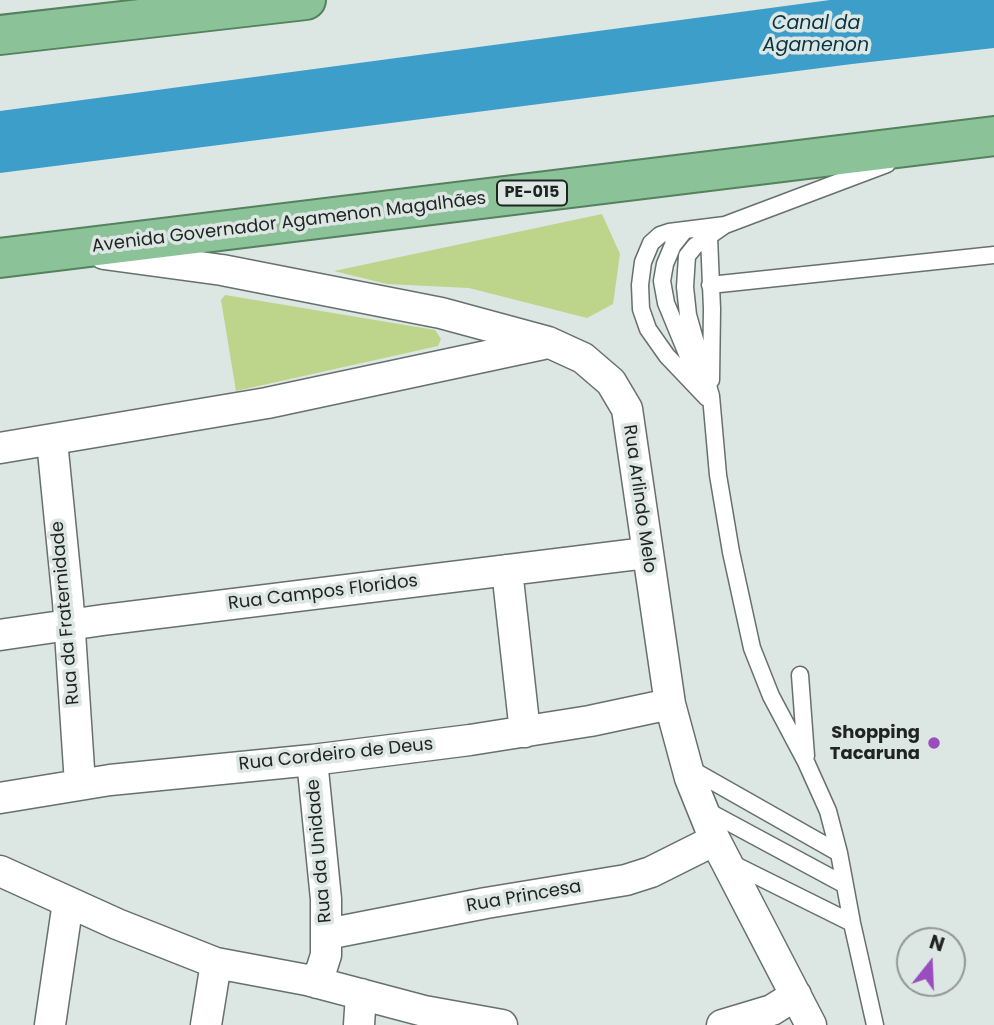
<!DOCTYPE html>
<meta charset="utf-8">
<style>
body{margin:0}
#map{position:relative;width:994px;height:1025px;overflow:hidden;background:#dce6e3;font-family:Poppins,sans-serif}
canvas{display:block}
.north{position:absolute;left:896px;top:927px;width:70px;height:70px;box-sizing:border-box;background:#dce6e3;border:2px solid #909896;border-radius:50%;rotate:18deg;font-size:19px;font-weight:700;line-height:28px;text-align:center;color:#1f2322}
.north::after{content:'';display:block;margin:auto;width:24px;height:32px;background:#994dbf;clip-path:polygon(50% 0,100% 100%,50% 72%,0 100%)}
</style>
<div id="map">
<canvas width="994" height="1025"></canvas>
<div class="north">N</div>
</div>
<script>
const c = document.querySelector('canvas').getContext('2d');
c.lineJoin = 'round';
function paint(path, color) {
  c.fillStyle = color;
  c.fill(path, 'evenodd');
}
function shape(rows) {
  const path = new Path2D();
  for (const r of rows) {
    path.moveTo(r[0], r[1]);
    for (let i = 2; i < r.length; i += 2) path.lineTo(r[i], r[i + 1]);
  }
  return path;
}
function stroke(path, color, width, dash) {
  c.strokeStyle = color;
  c.lineWidth = width;
  c.lineCap = dash ? 'butt' : 'round';
  c.setLineDash(dash || []);
  c.stroke(path);
}
function drawText(font, color, halo, rows, align = 'center') {
  c.font = font + ' Poppins,sans-serif';
  c.lineWidth = 7;
  c.setLineDash([]);
  c.textBaseline = 'middle';
  c.strokeStyle = halo;
  c.fillStyle = color;
  for (const [text, x, y, turn = 0] of rows) {
    c.save();
    c.translate(x, y);
    c.rotate((+turn || 0) * Math.PI / 180);
    c.textAlign = isNaN(turn) ? turn : align;
    if (halo) c.strokeText(text, 0, 0);
    c.fillText(text, 0, 0);
    c.restore();
  }
}
paint(shape([
 [602,214,620,254,613,304,587,318,469,288,387,284,334,271],
 [225,295,435,330,441,339,438,346,236,391,221,300]
]), '#bdd48b');
paint(shape([
 [830,0,994,0,994,48,852,64,0,173,0,111]
]), '#3e9eca');
const service = shape([
 [725,225,695,246,687,256,685,287,688,315,711,396,718,475,731,552,752,648,771,696,806,762,828,811,839,853,852,923,875,1025],
 [685,230,673,245,665,264,662,281,666,303,694,371],
 [709,237,712,309,711,380],
 [710,285,994,255],
 [707,398,667,356,648,329,641,309,640,285,643,262,651,243,660,235,669,232,725,225,887,164],
 [800,675,806,756],
 [689,768,839,853],
 [704,809,845,885],
 [731,863,852,923]
]);
const minor = shape([
 [104,254,222,270,441,313,548,342,583,358,611,382,627,409,670,704,690,778,715,840,811,1025],
 [52,441,68,602,80,784],
 [0,448,267,403,543,344],
 [507,570,525,732],
 [0,635,103,620,646,553],
 [312,760,326,899,326,955,317,983],
 [0,798,110,780,312,760,470,740,590,721,670,704],
 [0,871,117,924,216,963,307,980,424,1011,502,1025],
 [327,934,486,903,626,880,651,872,715,840],
 [50,1025,68,902],
 [206,1025,216,963],
 [359,1025,361,994],
 [722,1025,772,1010,796,995]
]);
const trunk = shape([
 [0,35,306,0],
 [0,258,994,136]
]);
stroke(service, '#67706e', 19);
stroke(minor, '#67706e', 33);
stroke(trunk, '#54815e', 42);
stroke(service, '#fff', 16);
stroke(minor, '#fff', 30);
stroke(trunk, '#8cc298', 38);
for (const [x, y, r, color] of [
 [934,743,7,"#994dbf"]
]) {
  const dot = new Path2D();
  dot.arc(x, y, r, 0, 2 * Math.PI);
  c.fillStyle = color;
  c.fill(dot);
  stroke(dot, '#dce6e3', 2.5);
}
for (const [x, y, w] of [
 [532,193,70]
]) {
  const box = new Path2D();
  box.roundRect(x - w / 2, y - 12.5, w, 25, 5);
  c.fillStyle = '#dce6e3';
  c.fill(box);
  stroke(box, '#1f2322', 2);
}
drawText('bold 16px', '#1f2322', null, [
 ["PE-015",532,193]
]);
drawText('18px', '#1f2322', '#dce6e3', [
 ["Avenida Governador Agamenon Magalhães",289,223,-7],
 ["Rua Arlindo Melo",639,499,82],
 ["Rua Campos Floridos",323,593,-7],
 ["Rua da Fraternidade",66,613,-95],
 ["Rua Cordeiro de Deus",336,755,-6],
 ["Rua da Unidade",320,851,-95],
 ["Rua Princesa",524,897,-10]
]);
drawText('bold 18px', '#1f2322', '#dce6e3', [
 ["Shopping",920,733],
 ["Tacaruna",920,754]
], 'right');
drawText('italic 19px', '#073345', '#dce6e3', [
 ["Canal da",816,24],
 ["Agamenon",816,46]
]);
</script>
